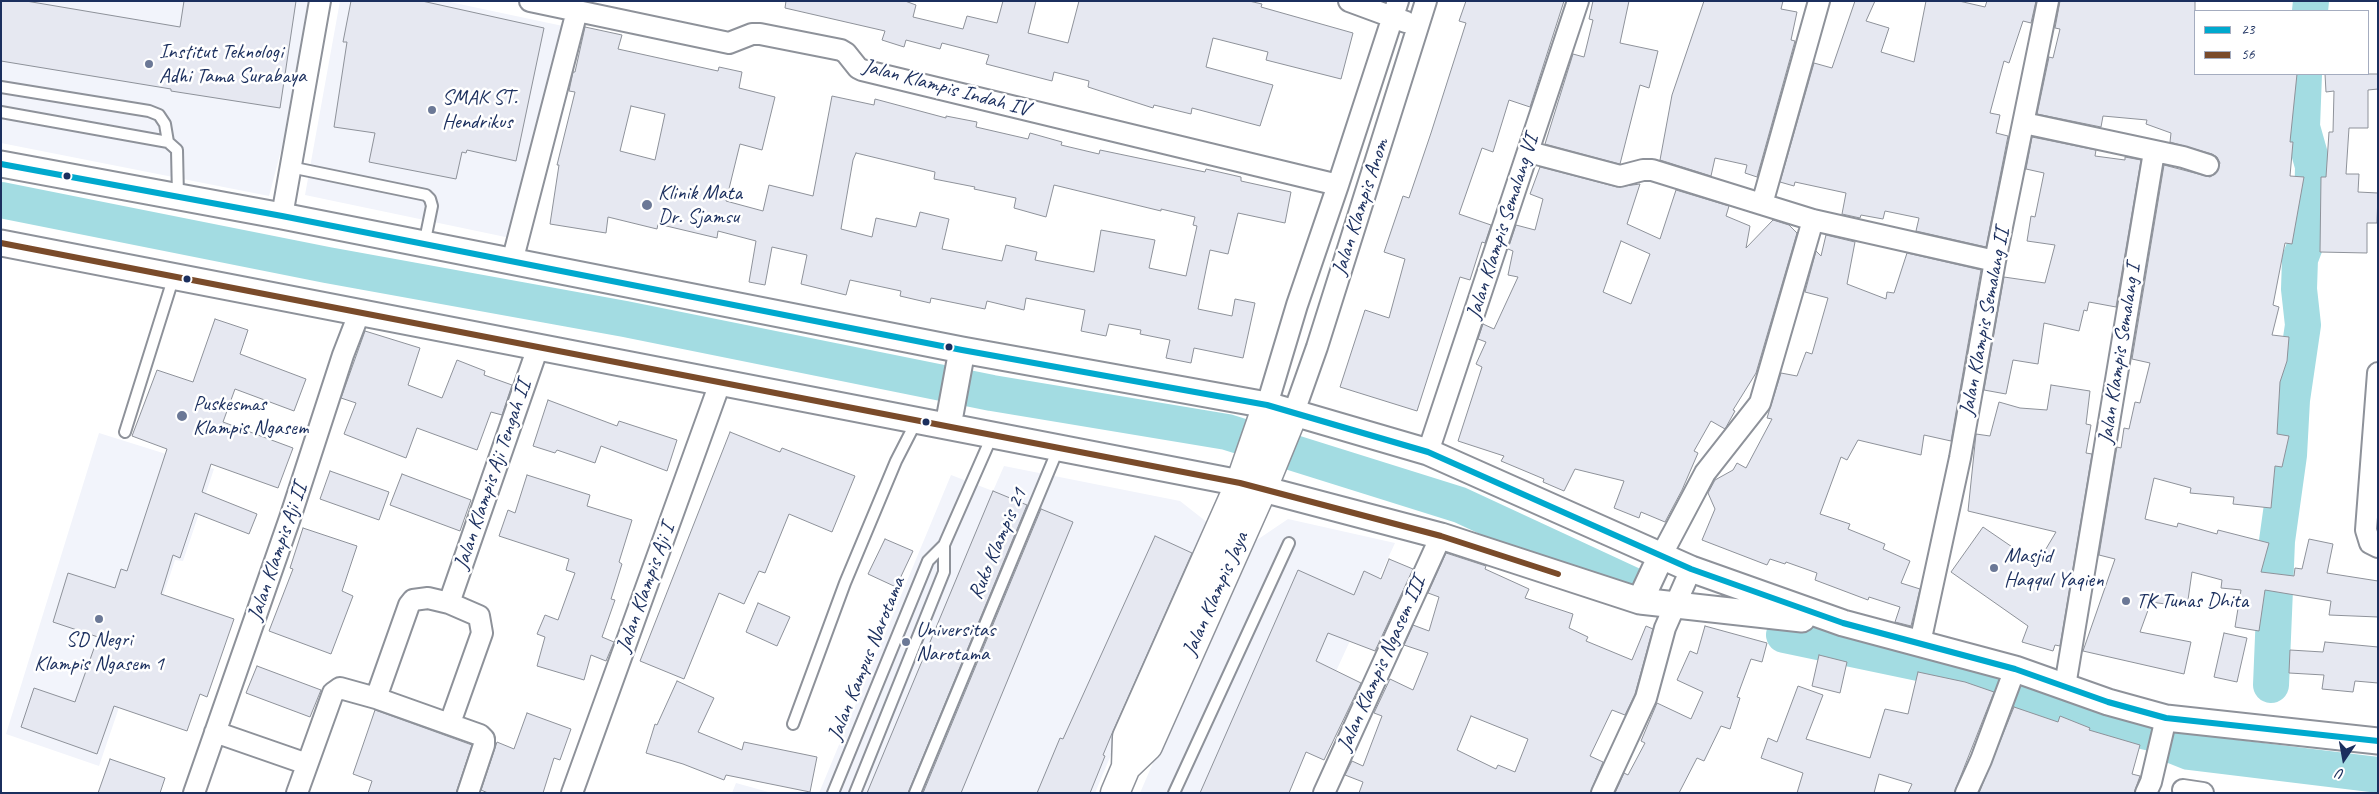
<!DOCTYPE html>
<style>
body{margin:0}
#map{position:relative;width:2379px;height:794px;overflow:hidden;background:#fff;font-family:Caveat,sans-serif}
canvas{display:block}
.frame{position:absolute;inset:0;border:2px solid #1b2f5e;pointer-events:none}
.legend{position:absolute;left:2194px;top:10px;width:175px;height:65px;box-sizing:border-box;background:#fff;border:1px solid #a4acbf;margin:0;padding:6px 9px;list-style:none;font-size:15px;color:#1b2f5e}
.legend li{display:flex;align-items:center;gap:10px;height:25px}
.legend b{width:25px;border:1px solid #a4acbf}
.north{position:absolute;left:2319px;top:734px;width:50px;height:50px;-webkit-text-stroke:4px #fff;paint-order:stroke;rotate:192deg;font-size:14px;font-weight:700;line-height:20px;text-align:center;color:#1b2f5e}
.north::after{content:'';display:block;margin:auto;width:18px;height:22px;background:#1b2f5e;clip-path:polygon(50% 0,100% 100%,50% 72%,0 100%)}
</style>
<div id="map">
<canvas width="2379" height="794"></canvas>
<div class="frame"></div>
<ul class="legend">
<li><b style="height:6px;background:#00a9ce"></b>23</li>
<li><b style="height:6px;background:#7a4b2a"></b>56</li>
</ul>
<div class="north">U</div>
</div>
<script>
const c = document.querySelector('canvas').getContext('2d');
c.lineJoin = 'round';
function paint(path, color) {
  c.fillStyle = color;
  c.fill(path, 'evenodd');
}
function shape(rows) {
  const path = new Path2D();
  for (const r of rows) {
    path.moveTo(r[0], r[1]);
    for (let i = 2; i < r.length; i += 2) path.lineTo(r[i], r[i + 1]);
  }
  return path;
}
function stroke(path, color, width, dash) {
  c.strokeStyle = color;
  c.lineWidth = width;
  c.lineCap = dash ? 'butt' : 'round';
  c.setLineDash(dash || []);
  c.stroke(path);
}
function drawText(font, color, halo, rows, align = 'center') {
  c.font = font + ' Caveat,sans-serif';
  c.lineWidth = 5;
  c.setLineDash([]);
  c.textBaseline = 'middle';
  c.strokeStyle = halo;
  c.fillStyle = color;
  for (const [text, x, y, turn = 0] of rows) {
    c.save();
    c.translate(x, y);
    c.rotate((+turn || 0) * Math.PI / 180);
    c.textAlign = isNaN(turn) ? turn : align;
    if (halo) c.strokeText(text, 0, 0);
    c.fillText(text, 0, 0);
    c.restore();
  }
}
paint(shape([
 [1,1,308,1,287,128,269,196,1,143],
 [340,1,445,1,563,26,515,239,305,195],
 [99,433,214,469,183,561,175,560,142,659,136,658,99,766,6,734],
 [1004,466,1180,501,1208,523,1095,793,819,793,951,475,993,491],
 [1288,519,1395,543,1280,793,1140,793,1234,575,1254,542],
 [736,783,772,793,732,793]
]), '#f2f4fb');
stroke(shape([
 [2310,11,2311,1],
 [1,200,327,265,625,319,992,393,1227,432,1460,505,1641,589],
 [1784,635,1961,672,2009,686,2098,721,2160,735,2174,746,2189,752,2378,775],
 [2271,685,2277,541,2289,455,2292,400,2303,325,2299,289,2300,259,2308,238,2312,213,2313,166,2302,127,2304,74]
]), '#a3dce2', 36);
const building = shape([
 [1,1,26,1,180,27,184,1,296,1,280,108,171,91,171,89,1,61,1,1],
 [351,1,422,1,544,28,516,161,467,150,466,153,462,152,456,179,369,162,375,133,334,127,347,42,343,42,351,1],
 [786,1,905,1,916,5,913,17,963,29,967,16,997,23,1003,1,1036,1,1028,33,1068,43,1079,1,1249,1,1262,4,1261,7,1353,33,1341,79,1266,60,1268,52,1213,38,1206,67,1273,85,1260,126,1192,108,1191,114,1154,105,1153,108,1088,87,1089,81,1054,72,1052,81,986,64,989,55,942,43,940,49,906,40,904,47,882,40,885,31,785,8,786,1],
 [1466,1,1564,1,1530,107,1509,100,1493,152,1482,148,1459,214,1491,225,1485,243,1482,242,1470,280,1460,277,1417,411,1340,387,1365,310,1389,318,1405,259,1384,252,1403,196,1409,198,1431,133,1466,23,1459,21,1466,1],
 [1593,1,1629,1,1620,43,1658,51,1649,88,1640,85,1620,164,1545,144,1573,54,1584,57,1593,20,1589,19,1593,1],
 [1704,1,1783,1,1781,9,1797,12,1791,40,1795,41,1757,177,1745,173,1747,165,1715,158,1711,176,1660,160,1672,95,1704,1],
 [1855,1,1875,1,1866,21,1889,28,1881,52,1914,62,1926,1,1959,1,1985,7,1987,1,2036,1,2031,23,2023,21,2009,63,2004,61,1990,113,2000,115,1996,133,2008,136,1986,247,1916,231,1919,218,1885,211,1883,219,1861,215,1860,218,1842,214,1846,193,1795,182,1794,186,1780,182,1814,63,1832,68,1855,1],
 [2060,1,2195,1,2195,74,2297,74,2290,142,2293,142,2290,176,2304,177,2292,244,2285,243,2273,305,2279,307,2272,335,2289,337,2287,361,2280,382,2277,434,2289,436,2282,467,2275,466,2271,508,2233,504,2234,497,2190,493,2191,488,2154,478,2145,519,2177,527,2178,523,2217,534,2218,530,2269,543,2261,572,2294,576,2295,568,2302,569,2309,539,2333,544,2327,573,2378,581,2378,617,2329,615,2331,601,2265,590,2259,631,2235,627,2241,590,2221,588,2222,580,2192,572,2187,607,2151,602,2140,632,2191,642,2184,674,2083,651,2115,559,2099,555,2116,452,2117,447,2121,448,2124,428,2129,429,2135,402,2140,403,2150,363,2132,359,2164,165,2210,177,2216,173,2220,163,2217,157,2212,154,2170,142,2171,133,2146,124,2147,120,2103,116,2101,127,2037,114,2049,57,2053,58,2060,29,2055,28,2060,1],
 [585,27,622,35,618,49,718,71,719,67,742,72,739,88,775,97,762,150,740,144,726,201,763,211,769,185,813,196,832,96,874,105,875,99,946,118,946,116,977,122,976,127,1028,139,1030,133,1062,142,1061,145,1099,154,1100,150,1205,172,1206,169,1241,177,1241,181,1291,192,1285,223,1238,213,1228,254,1210,250,1198,309,1232,316,1235,299,1255,303,1243,358,1194,348,1191,363,1166,358,1170,340,1140,334,1141,330,1109,324,1106,336,1081,331,1085,310,1026,298,1024,310,987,301,985,309,931,298,930,303,900,296,901,291,850,280,846,295,801,284,807,255,772,247,765,285,749,282,756,241,718,231,717,238,658,224,657,229,608,217,606,233,550,224,559,165,557,165,575,92,569,91,573,72,575,72,585,27],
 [631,106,665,114,655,160,620,151,631,106],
 [856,153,935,172,934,179,975,187,974,189,1016,198,1014,208,1046,217,1054,185,1161,211,1161,209,1195,217,1193,225,1197,226,1186,276,1149,268,1155,240,1101,230,1094,272,1035,260,1037,252,1006,245,1002,261,942,249,949,219,920,212,916,227,876,218,872,237,841,229,853,160,856,153],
 [2325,74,2378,74,2378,89,2368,90,2368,128,2349,128,2346,174,2359,174,2358,192,2378,193,2377,223,2367,223,2367,253,2320,252,2321,177,2326,177,2329,132,2333,132,2334,91,2326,92,2325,74],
 [2032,137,2096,150,2095,156,2125,160,2125,157,2141,160,2116,307,2089,302,2087,311,2084,310,2079,331,2044,323,2038,364,2013,360,2006,394,1984,390,2004,277,2045,283,2055,245,2027,241,2031,216,2035,217,2044,173,2026,169,2032,137],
 [1540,167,1617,187,1640,184,1627,224,1660,239,1676,190,1729,206,1726,216,1750,226,1746,248,1773,220,1789,225,1797,233,1756,373,1733,410,1735,411,1725,429,1711,421,1694,451,1698,453,1682,490,1665,522,1641,512,1639,518,1614,508,1624,481,1575,469,1564,491,1543,482,1544,479,1501,461,1504,456,1458,441,1482,367,1476,364,1486,342,1478,339,1483,324,1494,329,1518,277,1508,275,1513,251,1508,249,1516,225,1535,230,1543,199,1530,194,1540,167],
 [1621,241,1650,254,1631,304,1603,292,1621,241],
 [1826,235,1855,242,1847,284,1886,299,1887,292,1894,293,1907,253,1981,270,1951,441,1924,435,1921,455,1858,440,1847,460,1841,457,1820,514,1850,524,1848,529,1885,544,1883,549,1910,561,1901,583,1920,589,1911,626,1895,622,1900,607,1869,597,1868,600,1815,580,1817,573,1786,562,1785,564,1770,559,1767,565,1702,540,1715,509,1708,493,1715,480,1733,470,1737,463,1746,468,1772,419,1767,418,1781,373,1797,376,1806,352,1812,354,1828,298,1805,292,1816,251,1821,256,1826,235],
 [215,319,248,330,240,354,306,379,294,411,235,389,223,422,293,448,278,488,211,464,202,492,257,514,249,534,195,513,180,558,173,555,161,594,234,619,207,697,200,694,187,731,114,706,97,754,21,727,34,688,75,702,98,637,53,622,68,573,115,588,121,569,127,571,167,449,132,436,157,370,193,382,215,319],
 [365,331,420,348,408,385,442,398,457,360,485,371,484,375,512,385,502,415,491,412,477,450,417,428,406,458,344,434,356,403,341,398,365,331],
 [2051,385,2090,391,2086,424,2091,425,2086,453,2092,454,2060,646,2055,645,2053,651,2022,642,2028,626,1951,572,1983,527,2037,564,2056,532,1968,511,1976,434,1990,436,1999,402,2020,408,2047,410,2051,385],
 [548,400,617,426,619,421,677,440,667,471,601,446,595,463,557,450,555,453,533,446,548,400],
 [730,432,780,452,782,448,855,476,832,532,789,514,765,573,759,571,744,604,719,593,684,679,640,661,730,432],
 [330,471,389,492,379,520,320,499,330,471],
 [402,474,471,500,460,531,390,505,402,474],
 [527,475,590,495,587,506,632,520,619,562,622,564,611,599,615,600,602,637,614,642,606,661,591,655,584,680,537,666,545,637,537,634,545,615,558,620,575,573,566,570,569,559,499,536,508,510,515,513,527,475],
 [993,491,1027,505,908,793,867,793,993,491],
 [1041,509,1073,522,961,793,923,793,1041,509],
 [303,528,357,546,342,591,353,596,331,654,269,631,293,569,290,568,303,528],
 [1155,536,1192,553,1113,731,1103,755,1105,756,1090,793,1037,793,1060,738,1063,739,1155,536],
 [885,539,913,551,896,587,868,574,885,539],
 [1446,553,1486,566,1485,569,1529,589,1525,598,1573,614,1569,628,1588,637,1586,641,1632,660,1646,626,1653,629,1635,694,1625,715,1612,710,1590,756,1603,762,1590,793,1359,793,1363,782,1345,775,1352,761,1363,766,1382,716,1374,713,1390,679,1413,690,1428,653,1404,645,1413,625,1429,631,1439,597,1428,593,1446,553],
 [1471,716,1528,739,1515,772,1498,765,1496,769,1457,750,1471,716],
 [1389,559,1413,569,1375,651,1328,633,1316,661,1361,683,1324,760,1306,752,1289,793,1200,793,1298,570,1354,595,1364,571,1381,579,1389,559],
 [758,603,790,617,777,646,746,632,758,603],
 [1705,626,1767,643,1762,662,1751,659,1737,697,1740,698,1730,729,1721,726,1704,761,1697,758,1679,793,1615,793,1624,773,1628,775,1645,743,1641,741,1657,703,1691,719,1703,692,1677,680,1690,651,1697,654,1705,626],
 [2224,633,2247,638,2237,682,2214,677,2224,633],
 [2325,642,2378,647,2378,683,2355,681,2353,692,2322,689,2324,675,2289,673,2290,650,2323,652,2325,642],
 [1819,655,1847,662,1840,693,1812,686,1819,655],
 [257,666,321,690,310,717,246,693,257,666],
 [1918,672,1965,682,1994,692,1954,793,1908,793,1912,784,1879,774,1874,793,1797,793,1803,773,1761,758,1768,738,1777,742,1798,686,1823,695,1806,739,1870,758,1885,709,1908,714,1918,672],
 [677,681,714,698,698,732,742,750,744,742,817,757,810,792,726,775,724,780,683,764,646,753,655,724,657,725,677,681],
 [2014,707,2058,722,2060,716,2090,728,2089,730,2140,745,2132,774,2140,776,2134,793,1979,793,2014,707],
 [375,710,472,745,456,793,368,793,372,781,353,774,375,710],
 [527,713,571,729,560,760,554,758,543,793,488,793,481,790,497,742,514,749,527,713],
 [110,759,165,778,160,793,98,793,110,759]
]);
paint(building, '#e6e8f1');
stroke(building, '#8e929a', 1);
const service = shape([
 [1,87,149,111,159,115,165,124,168,142],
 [1,112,168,142,177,150,178,197],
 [290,167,426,195,430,199,432,206,424,245],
 [125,432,174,276],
 [793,724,845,583,896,461,917,420],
 [833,793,928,561,944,545,992,436],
 [855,793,944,572,944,545],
 [915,793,1058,449],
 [1174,793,1289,543]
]);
const minor = shape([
 [530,1,729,43,752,34,760,34,841,50,846,53,858,68,862,70,1338,185],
 [1349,1,1406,22],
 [2024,123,2183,157,2208,165],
 [1529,152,1620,176,1643,170,1652,170,1813,220,1995,261],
 [1762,204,1819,1],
 [282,216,320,1],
 [512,262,577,11],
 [2378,373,2366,530,2370,543,2378,547],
 [1267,405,1297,305,1338,185,1398,1],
 [1294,412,1317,347,1426,1],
 [1428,452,1578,1],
 [1661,556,1705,473,1760,403,1813,220],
 [449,603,538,347],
 [1920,643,1960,458,1995,261,2048,1],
 [2065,686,2154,152],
 [376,698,409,605,413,600,428,598,449,603,479,616,482,633,450,723],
 [215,732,307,764],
 [2183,790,2203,793],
 [194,793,290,518,343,355,360,311],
 [297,793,333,693,340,688,376,698,480,735,484,739,484,745,468,793],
 [572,793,720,383],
 [1324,793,1441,536],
 [1602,793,1646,698,1665,628,1691,569],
 [1966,793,1981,760,2015,669],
 [2146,793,2151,782,2166,718]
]);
const tertiary = shape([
 [1,164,282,216,962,350,1267,405,1428,452,1691,569,1843,623,2015,669,2108,702,2166,718,2378,741],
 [1,243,1240,483,1441,536,1640,601,1802,619],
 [948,426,962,350],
 [1640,601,1661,556]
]);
const secondary = shape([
 [1126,767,1148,746,1263,488,1294,412],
 [1115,793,1126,767,1127,737,1240,483,1267,405]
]);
stroke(service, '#8e929a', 14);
stroke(minor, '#8e929a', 24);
stroke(tertiary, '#8e929a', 29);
stroke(secondary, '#8e929a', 31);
stroke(service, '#fff', 10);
stroke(minor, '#fff', 20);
stroke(tertiary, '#fff', 25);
stroke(secondary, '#fff', 28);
stroke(shape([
 [1,164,282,216,962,350,1267,405,1428,452,1691,569,1843,623,2015,669,2108,702,2166,718,2378,741]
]), '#00a9ce', 6);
stroke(shape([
 [1,243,1240,483,1441,536,1558,574]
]), '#7a4b2a', 6);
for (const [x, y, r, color] of [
 [149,64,5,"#6b7896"],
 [432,110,5,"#6b7896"],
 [67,176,4.5,"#1b2f5e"],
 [647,205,6,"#6b7896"],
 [187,279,4.5,"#1b2f5e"],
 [949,347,4.5,"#1b2f5e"],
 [182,416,6,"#6b7896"],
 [926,422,4.5,"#1b2f5e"],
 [1994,568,5,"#6b7896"],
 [2126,601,5,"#6b7896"],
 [99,619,5,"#6b7896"],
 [906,642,5,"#6b7896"]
]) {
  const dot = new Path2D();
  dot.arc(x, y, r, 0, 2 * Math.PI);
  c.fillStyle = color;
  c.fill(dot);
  stroke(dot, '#fff', 2);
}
drawText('21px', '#1b2f5e', '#fff', [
 ["Institut Teknologi",159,52],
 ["Adhi Tama Surabaya",159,76],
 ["SMAK ST.",442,98],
 ["Hendrikus",442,122],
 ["Klinik Mata",658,193],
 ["Dr. Sjamsu",658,217],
 ["Puskesmas",193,404],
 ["Klampis Ngasem",193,428],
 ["Masjid",2004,556],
 ["Haqqul Yaqien",2004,580],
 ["TK Tunas Dhita",2136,601],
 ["Universitas",916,630],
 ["Narotama",916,654],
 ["SD Negri",99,640,"center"],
 ["Klampis Ngasem 1",99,664,"center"]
], 'left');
drawText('21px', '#1b2f5e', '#fff', [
 ["Jalan Klampis Indah IV",946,88,15],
 ["Jalan Klampis Anom",1361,207,-72],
 ["Jalan Klampis Semalang VI",1503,227,-72],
 ["Jalan Klampis Semalang II",1985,322,-79],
 ["Jalan Klampis Semalang I",2120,354,-81],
 ["Jalan Klampis Aji Tengah II",493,475,-71],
 ["Ruko Klampis 21",998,544,-67],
 ["Jalan Klampis Aji II",278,552,-71],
 ["Jalan Klampis Aji I",646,588,-70],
 ["Jalan Klampis Jaya",1216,594,-66],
 ["Jalan Kampus Narotama",867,659,-68],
 ["Jalan Klampis Ngasem III",1382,664,-66]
]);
</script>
